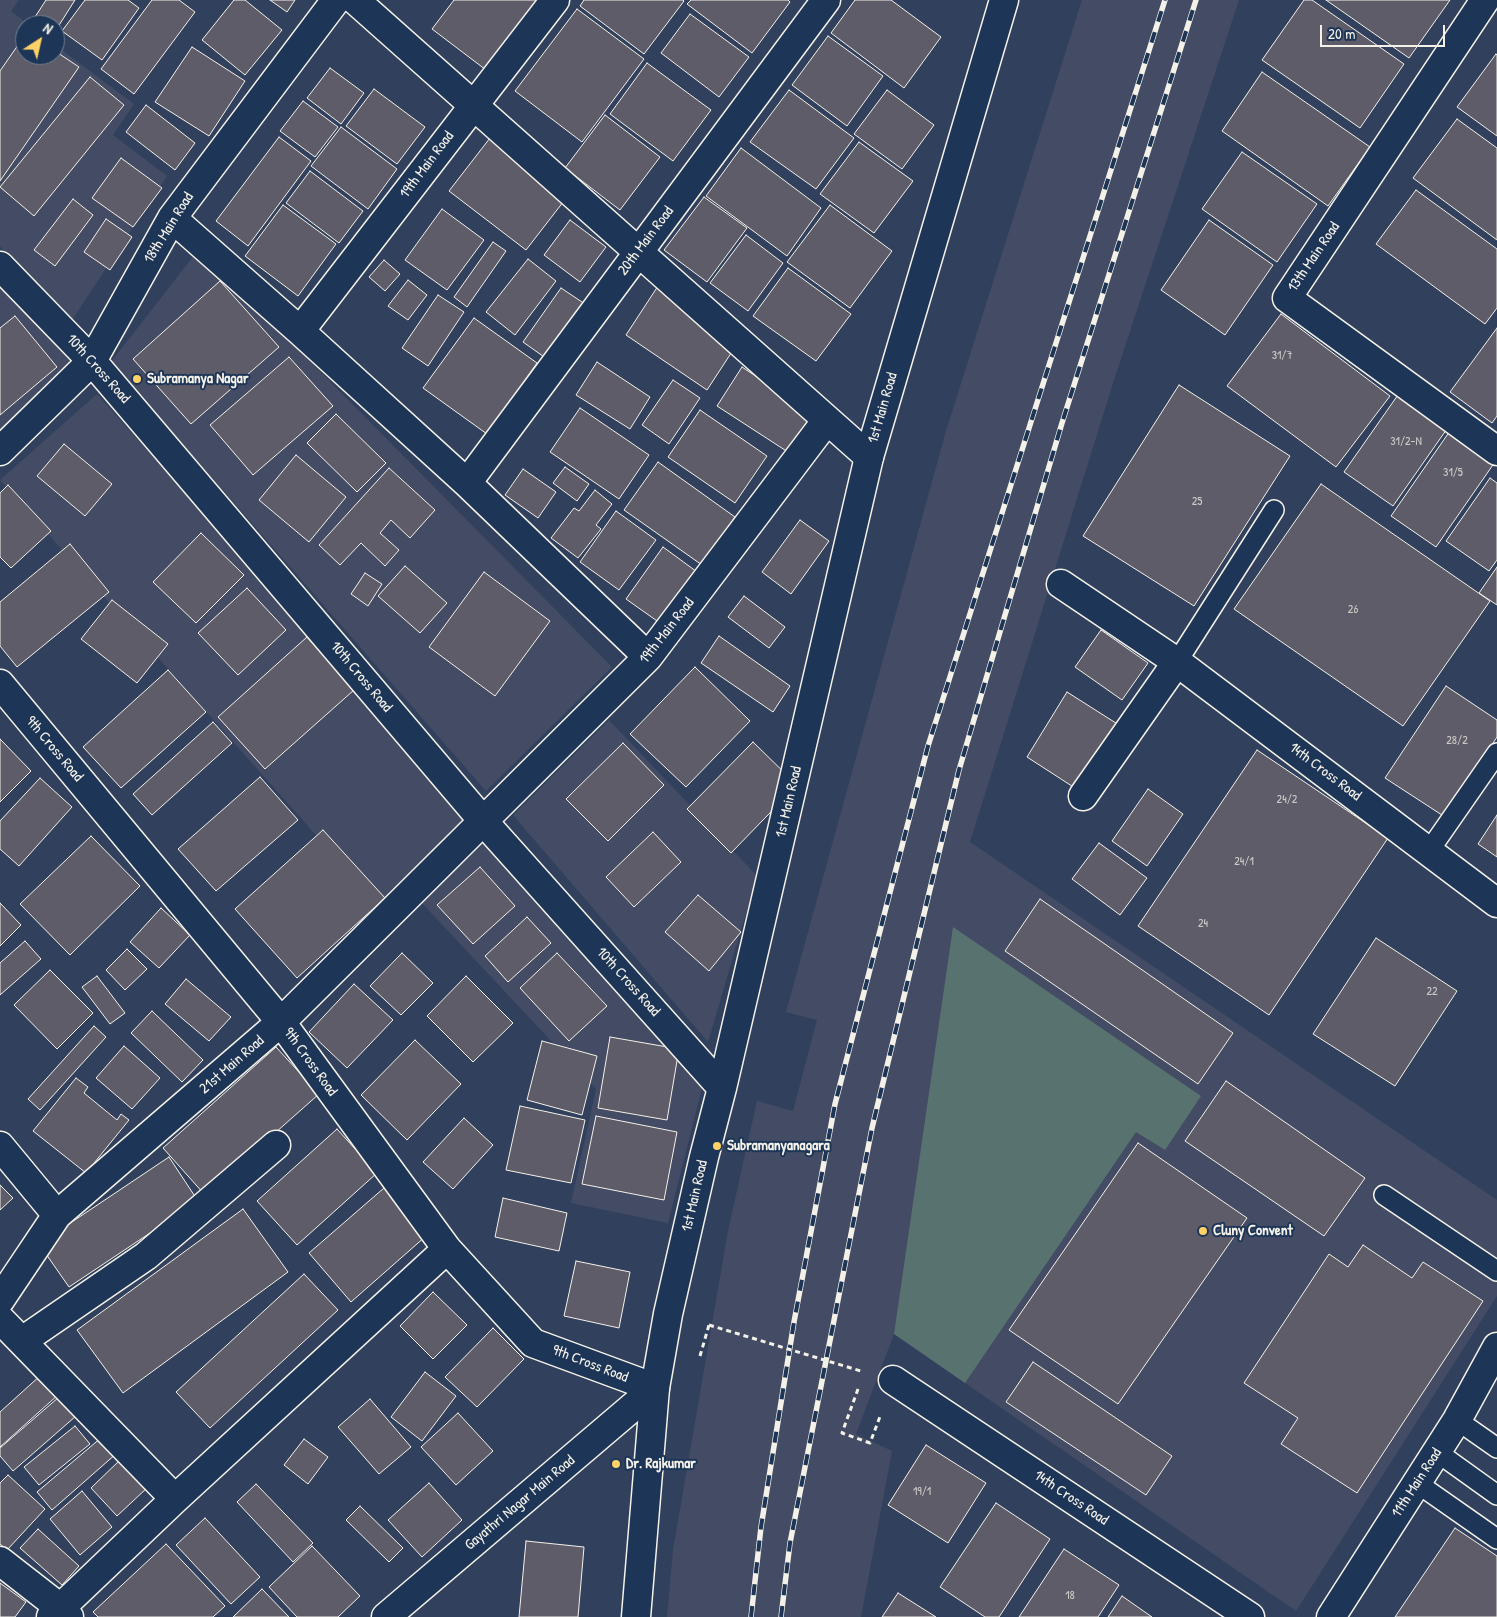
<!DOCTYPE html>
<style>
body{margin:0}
#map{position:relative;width:1497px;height:1617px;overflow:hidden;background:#31415d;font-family:"Patrick Hand",sans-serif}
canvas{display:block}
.north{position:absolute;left:15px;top:15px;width:50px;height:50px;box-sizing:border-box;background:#1d3557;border:1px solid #738091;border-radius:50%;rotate:35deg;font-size:14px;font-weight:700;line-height:20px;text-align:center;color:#f4f1e8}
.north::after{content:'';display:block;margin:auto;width:18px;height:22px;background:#ffd166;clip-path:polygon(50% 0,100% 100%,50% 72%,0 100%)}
.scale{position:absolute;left:1320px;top:25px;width:125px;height:22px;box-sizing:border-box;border:2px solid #f4f1e8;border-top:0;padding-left:6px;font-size:15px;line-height:18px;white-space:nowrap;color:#f4f1e8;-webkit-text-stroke:4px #1d3557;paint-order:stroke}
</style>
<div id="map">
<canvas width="1497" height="1617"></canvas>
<div class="north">N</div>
<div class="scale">20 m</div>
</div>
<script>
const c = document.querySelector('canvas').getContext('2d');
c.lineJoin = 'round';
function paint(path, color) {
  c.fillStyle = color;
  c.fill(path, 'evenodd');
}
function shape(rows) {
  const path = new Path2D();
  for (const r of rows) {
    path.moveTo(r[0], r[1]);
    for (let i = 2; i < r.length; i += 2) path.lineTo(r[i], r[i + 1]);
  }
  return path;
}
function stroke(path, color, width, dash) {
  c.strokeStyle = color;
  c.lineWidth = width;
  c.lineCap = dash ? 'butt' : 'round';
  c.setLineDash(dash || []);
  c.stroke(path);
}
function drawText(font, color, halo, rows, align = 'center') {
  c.font = font + ' "Patrick Hand",sans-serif';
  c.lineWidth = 4;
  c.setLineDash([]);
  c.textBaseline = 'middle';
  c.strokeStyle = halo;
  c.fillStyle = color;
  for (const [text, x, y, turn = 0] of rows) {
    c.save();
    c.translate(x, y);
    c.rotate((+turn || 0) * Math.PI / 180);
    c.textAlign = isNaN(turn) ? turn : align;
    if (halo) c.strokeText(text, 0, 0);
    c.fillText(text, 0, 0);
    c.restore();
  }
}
paint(shape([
 [0,0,19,0,11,11,29,25,25,25,25,55,55,55,55,45,134,104,113,135,167,176,70,323,0,246],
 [1082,0,1239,0,1113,383,970,842,1497,1200,1497,1296,1296,1611,894,1334,856,1434,892,1451,861,1617,667,1617,673,1550,728,1231,757,1101,793,1111,817,1020,786,1012,946,431],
 [199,249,612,667,486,791,111,362],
 [0,281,77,364,0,435],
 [97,394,477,821,380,907,0,480],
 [609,720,757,876,708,1042,513,815],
 [489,839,704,1080,668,1223,571,1203,596,1089,421,902]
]), '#434c64');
paint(shape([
 [953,927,1201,1096,1165,1150,1136,1132,965,1383,894,1334]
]), '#57726f');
const building = shape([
 [46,0,75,0,56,30,55,25,49,25,35,17,46,0],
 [85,0,128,0,139,8,102,60,62,31,85,0],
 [152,0,179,0,195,12,134,94,101,69,152,0],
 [234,0,245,0,282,30,245,75,202,40,234,0],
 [270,0,295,0,287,12,270,0],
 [454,0,545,0,490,73,432,29,454,0],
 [584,0,683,0,684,1,644,54,580,6,584,0],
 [691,0,788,0,790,2,752,53,687,4,691,0],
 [855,0,891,0,941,37,904,88,831,33,855,0],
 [1304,0,1312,0,1404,64,1360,128,1262,60,1304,0],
 [1326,0,1450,0,1409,58,1326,0],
 [577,9,644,59,582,142,515,91,577,9],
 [690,14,749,57,719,97,661,53,690,14],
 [25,35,25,55,55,55,55,51,79,67,0,181,0,71,25,35],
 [828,36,883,76,847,126,792,85,828,36],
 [192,47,245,81,209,136,155,102,192,47],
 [1496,54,1497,55,1497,136,1457,107,1496,54],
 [647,63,711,110,673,161,610,114,647,63],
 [330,68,364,93,341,124,307,98,330,68],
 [1262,72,1370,147,1328,206,1222,131,1262,72],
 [90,77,124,105,34,216,0,187,90,77],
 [374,89,425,127,397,164,346,126,374,89],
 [789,90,854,138,816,189,750,142,789,90],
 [887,90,934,125,902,169,854,134,887,90],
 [303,101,338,127,315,157,280,131,303,101],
 [146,105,195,143,175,170,126,132,146,105],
 [605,115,660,157,620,210,565,168,605,115],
 [1457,119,1497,148,1497,240,1413,178,1457,119],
 [341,127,397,169,368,209,311,166,341,127],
 [279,137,311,161,248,246,216,221,279,137],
 [490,138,567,197,526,250,449,191,490,138],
 [859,142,913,181,874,233,820,194,859,142],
 [741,148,821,208,787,256,706,196,741,148],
 [1242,152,1317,204,1277,262,1202,209,1242,152],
 [121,158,162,188,133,227,92,198,121,158],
 [310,171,363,211,339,243,286,203,310,171],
 [1416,190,1497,249,1497,308,1485,324,1376,244,1416,190],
 [704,197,747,228,707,282,664,250,704,197],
 [73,199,93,215,55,266,34,250,73,199],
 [283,205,336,244,298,296,245,256,283,205],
 [830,205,892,251,850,308,787,262,830,205],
 [442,209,484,240,447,290,405,260,442,209],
 [106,219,132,237,110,270,84,252,106,219],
 [570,220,606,247,580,282,544,255,570,220],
 [1209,220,1273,265,1225,335,1161,290,1209,220],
 [746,235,783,263,748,311,710,283,746,235],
 [493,242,506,251,467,307,454,297,493,242],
 [528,259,556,281,515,335,486,312,528,259],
 [384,260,400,274,385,291,369,277,384,260],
 [788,268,851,314,816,361,753,316,788,268],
 [408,280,427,295,408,320,388,306,408,280],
 [220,281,279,347,191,424,133,359,220,281],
 [658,286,739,341,707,390,626,335,658,286],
 [561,288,585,304,547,359,523,342,561,288],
 [438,295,464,312,428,366,402,348,438,295],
 [1281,314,1390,396,1336,467,1227,386,1281,314],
 [15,316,57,367,0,415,0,328,15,316],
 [474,318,537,363,487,434,423,388,474,318],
 [1497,328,1497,416,1492,423,1450,392,1497,328],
 [289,357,333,406,253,475,210,425,289,357],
 [597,362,650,397,630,429,576,395,597,362],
 [742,367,816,416,791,454,717,406,742,367],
 [673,380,700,398,669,444,642,425,673,380],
 [1179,385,1290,456,1194,606,1083,536,1179,385],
 [1400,392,1449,426,1393,506,1344,472,1400,392],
 [580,408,649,455,619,499,550,452,580,408],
 [700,410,767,456,735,503,668,457,700,410],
 [336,414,386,463,357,492,307,443,336,414],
 [1452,428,1497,459,1436,547,1391,516,1452,428],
 [64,444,112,484,85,516,37,476,64,444],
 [296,455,346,497,309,542,259,500,296,455],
 [658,462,735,517,702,565,624,510,658,462],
 [565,467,589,484,577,501,553,483,565,467],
 [389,468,435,510,410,538,391,520,380,533,399,550,385,566,361,543,340,565,319,545,389,468],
 [523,469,556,492,538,518,505,495,523,469],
 [1490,478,1497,483,1497,560,1489,571,1446,541,1490,478],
 [1321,484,1490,601,1403,726,1234,609,1321,484],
 [8,485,51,531,11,568,0,557,0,493,8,485],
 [595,490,612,504,596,525,601,529,578,558,551,538,574,508,579,511,595,490],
 [616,511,656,540,619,590,580,562,616,511],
 [800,520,829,541,791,594,762,572,800,520],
 [201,533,244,575,196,623,153,582,201,533],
 [70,544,109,592,17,667,0,646,0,602,70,544],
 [663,547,704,577,667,628,626,599,663,547],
 [405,566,447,603,420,633,378,596,405,566],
 [1497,567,1497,605,1479,593,1497,567],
 [484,572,550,621,495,696,429,647,484,572],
 [365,573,382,584,368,606,351,594,365,573],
 [247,588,286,630,238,675,198,633,247,588],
 [744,596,785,627,769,648,728,617,744,596],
 [112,600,168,644,137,683,81,639,112,600],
 [1101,630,1148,663,1122,700,1075,667,1101,630],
 [719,636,790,686,773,712,701,663,719,636],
 [307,637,354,690,265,769,218,717,307,637],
 [695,667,750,721,686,787,630,734,695,667],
 [168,670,206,712,121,788,83,747,168,670],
 [1446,686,1497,720,1497,737,1445,817,1385,778,1446,686],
 [1067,692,1119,725,1078,790,1027,757,1067,692],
 [213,722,232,743,152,815,133,794,213,722],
 [0,739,31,771,0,802,0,739],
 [753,742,797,785,731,853,687,809,753,742],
 [623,743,664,785,608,841,566,799,623,743],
 [1257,750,1388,838,1269,1015,1138,926,1257,750],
 [260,777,298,820,216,891,178,849,260,777],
 [40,778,72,807,19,866,0,849,0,821,40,778],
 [1148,789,1183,814,1147,866,1112,841,1148,789],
 [1497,815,1497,857,1478,844,1497,815],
 [323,830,385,898,297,978,235,909,323,830],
 [653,832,681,862,634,907,606,877,653,832],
 [91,836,140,886,70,955,20,904,91,836],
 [1099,843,1147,878,1120,915,1072,879,1099,843],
 [480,867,515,906,473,944,437,905,480,867],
 [698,895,741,932,709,971,665,932,698,895],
 [1040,899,1233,1033,1198,1084,1005,951,1040,899],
 [0,903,21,925,0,946,0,903],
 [161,908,190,935,159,968,130,942,161,908],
 [527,917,551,943,508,982,485,956,527,917],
 [1376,938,1457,991,1395,1086,1313,1034,1376,938],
 [25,941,41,959,0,995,0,963,25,941],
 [127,949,147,969,125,990,106,970,127,949],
 [402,953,433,983,401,1015,370,986,402,953],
 [557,953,607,1006,569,1041,520,988,557,953],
 [50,970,93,1013,57,1049,14,1005,50,970],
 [97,976,125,1013,110,1024,82,987,97,976],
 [466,976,513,1023,473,1062,427,1016,466,976],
 [186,979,231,1017,209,1041,165,1004,186,979],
 [354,984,393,1020,347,1068,309,1032,354,984],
 [152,1011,203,1060,182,1082,131,1033,152,1011],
 [94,1026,106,1037,40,1110,28,1099,94,1026],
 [610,1037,679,1049,667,1120,598,1108,610,1037],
 [415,1040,461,1084,407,1140,361,1095,415,1040],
 [542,1041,597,1056,582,1115,527,1100,542,1041],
 [124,1046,160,1078,132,1109,96,1078,124,1046],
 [276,1047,319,1094,205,1195,163,1148,276,1047],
 [76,1078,88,1087,84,1093,117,1120,121,1114,129,1120,86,1173,33,1131,76,1078],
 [1226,1081,1365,1178,1324,1236,1185,1141,1226,1081],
 [520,1106,585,1120,571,1183,506,1170,520,1106],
 [596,1116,677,1132,664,1200,582,1184,596,1116],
 [464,1118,493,1145,453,1189,423,1162,464,1118],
 [337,1129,377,1173,297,1245,257,1201,337,1129],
 [1138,1143,1247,1218,1118,1404,1009,1330,1138,1143],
 [169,1157,198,1201,69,1287,39,1244,169,1157],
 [0,1185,13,1198,0,1210,0,1185],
 [384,1188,426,1236,351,1302,309,1253,384,1188],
 [503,1198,567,1213,559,1251,495,1237,503,1198],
 [243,1209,288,1272,123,1393,77,1330,243,1209],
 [1363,1245,1412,1278,1423,1262,1483,1301,1357,1493,1281,1444,1298,1418,1244,1383,1329,1254,1348,1267,1363,1245],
 [576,1261,630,1272,619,1328,564,1316,576,1261],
 [304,1274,338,1310,210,1428,176,1392,304,1274],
 [433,1292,467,1325,433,1359,400,1326,433,1292],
 [493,1328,524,1359,477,1407,445,1377,493,1328],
 [1033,1362,1172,1456,1146,1495,1006,1402,1033,1362],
 [425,1372,456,1396,422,1441,391,1417,425,1372],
 [41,1375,59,1394,0,1447,0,1412,41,1375],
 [59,1397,76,1416,13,1471,0,1456,0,1448,59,1397],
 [370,1399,411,1447,379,1474,338,1427,370,1399],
 [458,1413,493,1451,456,1485,421,1447,458,1413],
 [75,1426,90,1444,39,1485,24,1467,75,1426],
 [102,1437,117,1453,52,1510,37,1492,102,1437],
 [304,1439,328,1457,308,1484,284,1465,304,1439],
 [926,1445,986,1483,948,1543,888,1505,926,1445],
 [121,1459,148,1487,117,1516,91,1488,121,1459],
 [8,1475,45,1509,7,1550,0,1544,0,1483,8,1475],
 [429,1483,462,1520,422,1557,388,1520,429,1483],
 [256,1484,313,1543,293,1562,237,1502,256,1484],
 [82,1491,112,1527,80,1555,50,1519,82,1491],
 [996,1503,1050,1539,999,1617,985,1617,940,1587,996,1503],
 [360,1506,403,1548,389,1562,346,1520,360,1506],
 [205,1518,260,1577,231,1604,176,1545,205,1518],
 [1455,1528,1497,1556,1497,1617,1395,1617,1455,1528],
 [38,1529,79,1566,62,1585,20,1548,38,1529],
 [526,1541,584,1547,578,1617,519,1617,526,1541],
 [166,1544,225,1606,213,1617,98,1617,93,1612,166,1544],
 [312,1546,360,1596,338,1617,297,1617,269,1587,312,1546],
 [1064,1549,1119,1585,1098,1617,1019,1617,1064,1549],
 [0,1583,26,1602,15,1617,0,1617,0,1583],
 [262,1589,289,1617,233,1617,262,1589],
 [898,1593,936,1617,882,1617,898,1593],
 [1122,1596,1152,1617,1108,1617,1122,1596]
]);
paint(building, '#5f5c6a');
stroke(building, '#f4f1e8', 1);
const lane = shape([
 [1177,662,1274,510],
 [1429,851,1497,753],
 [1384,1195,1497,1271],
 [1457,1420,1497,1448],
 [1437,1452,1497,1495],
 [1417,1483,1497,1539]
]);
const street = shape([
 [355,0,869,457],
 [1485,0,1287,298,1497,451],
 [172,218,300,331,467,483,648,657],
 [300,331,555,0],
 [0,451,92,361,172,218,336,0],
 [467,483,826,0],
 [1061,584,1177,662,1497,903],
 [0,684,281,1022,447,1249,533,1343,655,1388],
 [1083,796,1177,662],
 [0,1146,57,1215],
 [0,1300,57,1215,281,1022,648,657,827,420],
 [0,1319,175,1499],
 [22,1341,146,1256,276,1145],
 [893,1380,1250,1617],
 [0,1561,59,1607,69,1617],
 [51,1617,175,1499,447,1249]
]);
const secondary = shape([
 [0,266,92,361,484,822,722,1088],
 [386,1617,655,1388],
 [636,1617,655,1388,668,1314,704,1157,722,1088,869,457,1004,0],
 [1331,1617,1457,1420,1497,1347]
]);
stroke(lane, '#f4f1e8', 22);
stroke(street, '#f4f1e8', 31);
stroke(secondary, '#f4f1e8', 31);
stroke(shape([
 [700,1356,709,1325],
 [858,1389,842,1433,870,1443,881,1414]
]), '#f4f1e8', 3, [5, 4]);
stroke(lane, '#1d3557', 19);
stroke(street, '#1d3557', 28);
stroke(secondary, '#1d3557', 28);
const rail = shape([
 [751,1617,761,1527,794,1322,835,1104,928,746,1165,0],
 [781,1617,790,1543,872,1128,959,770,1062,423,1196,0]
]);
stroke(rail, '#f4f1e8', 5.5);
stroke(rail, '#1d3557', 4, [11]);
stroke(shape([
 [709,1325,864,1372]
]), '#f4f1e8', 3, [5, 4]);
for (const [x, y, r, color] of [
 [137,379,5,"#ffd166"],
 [717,1146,5,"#ffd166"],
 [1203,1231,5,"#ffd166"],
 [616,1464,5,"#ffd166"]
]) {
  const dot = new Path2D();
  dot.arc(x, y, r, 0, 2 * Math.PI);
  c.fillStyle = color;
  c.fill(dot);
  stroke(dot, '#1d3557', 2);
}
drawText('12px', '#cfccc8', null, [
 ["31/7",1282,356],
 ["31/2-N",1406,442],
 ["31/5",1453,473],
 ["25",1197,502],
 ["26",1353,610],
 ["28/2",1457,741],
 ["24/2",1287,800],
 ["24/1",1244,862],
 ["24",1203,924],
 ["22",1432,992],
 ["19/1",922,1492],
 ["18",1070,1596]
]);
drawText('15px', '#f4f1e8', '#1d3557', [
 ["19th Main Road",427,165,-53],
 ["18th Main Road",169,228,-58],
 ["20th Main Road",646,241,-53],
 ["13th Main Road",1314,257,-56],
 ["10th Cross Road",98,369,48],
 ["1st Main Road",883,408,-74],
 ["19th Main Road",667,631,-52],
 ["10th Cross Road",361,677,50],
 ["9th Cross Road",54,749,50],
 ["14th Cross Road",1325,772,37],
 ["1st Main Road",789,802,-77],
 ["10th Cross Road",628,982,48],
 ["9th Cross Road",310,1062,54],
 ["21st Main Road",232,1065,-41],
 ["1st Main Road",695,1196,-77],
 ["9th Cross Road",590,1364,21],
 ["11th Main Road",1417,1483,-57],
 ["14th Cross Road",1071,1498,34],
 ["Gayathri Nagar Main Road",520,1503,-40]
]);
drawText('bold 15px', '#f4f1e8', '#1d3557', [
 ["Subramanya Nagar",147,379],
 ["Subramanyanagara",727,1146],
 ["Cluny Convent",1213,1231],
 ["Dr. Rajkumar",626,1464]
], 'left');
</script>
